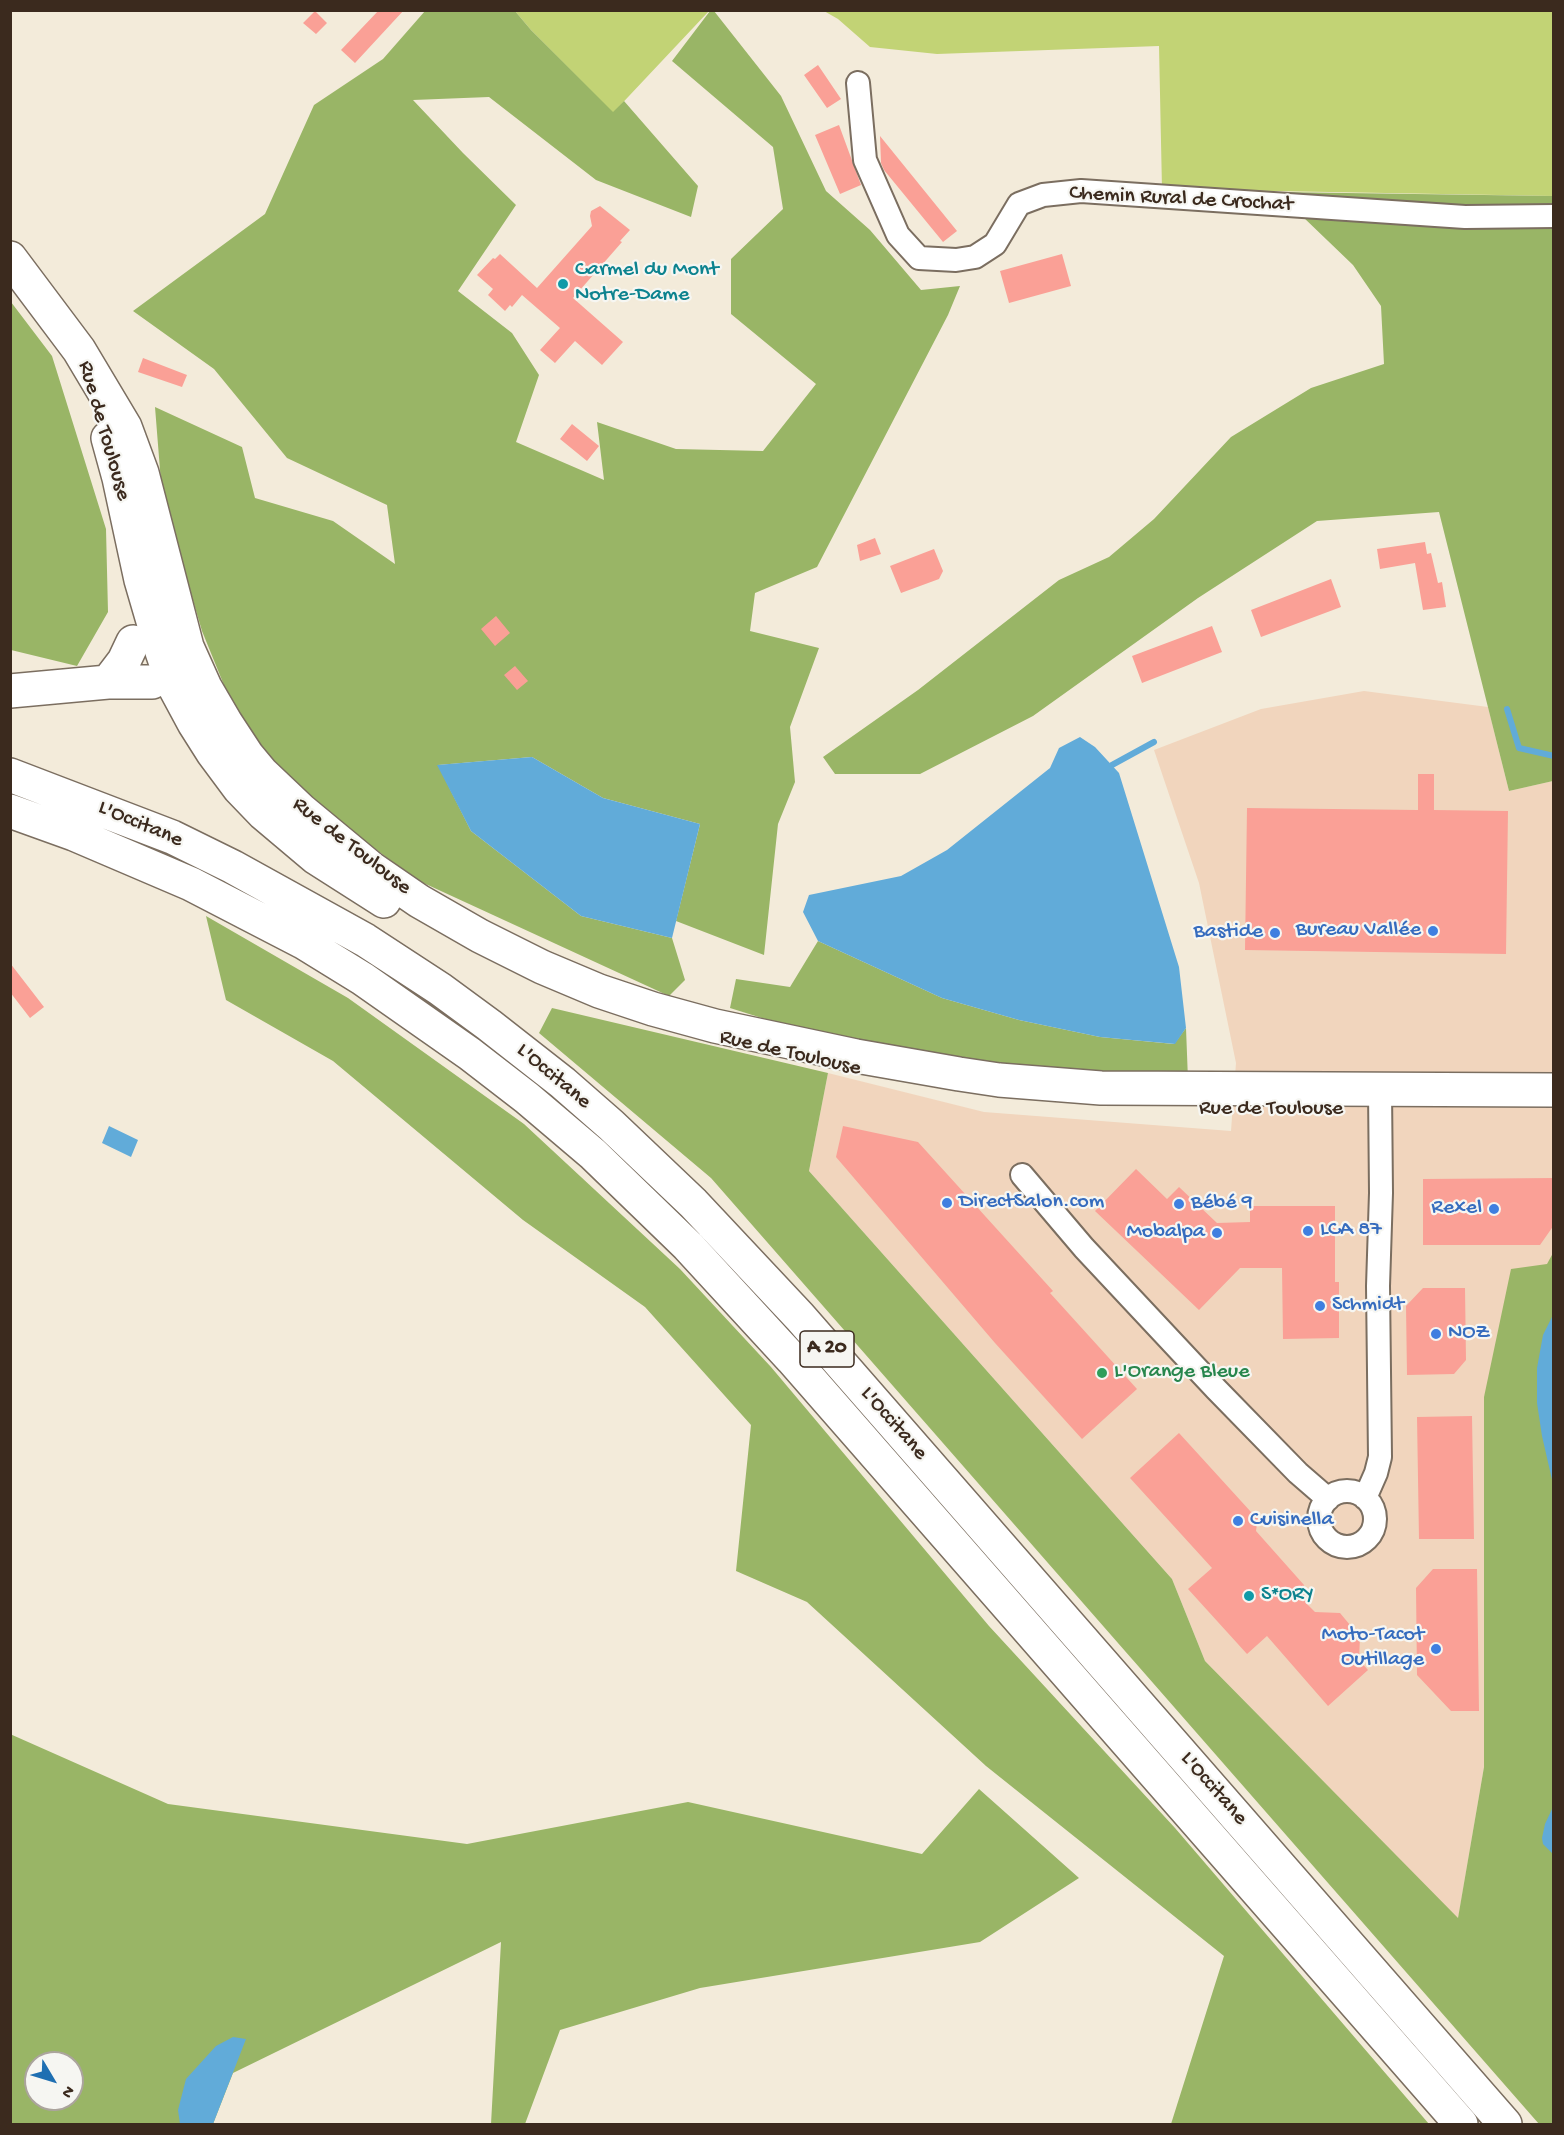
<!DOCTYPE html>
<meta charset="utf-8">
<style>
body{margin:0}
#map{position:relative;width:1564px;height:2135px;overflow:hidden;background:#f3ebda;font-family:"Gochi Hand",sans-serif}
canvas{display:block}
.frame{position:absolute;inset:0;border:12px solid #3b2a1e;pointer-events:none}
.north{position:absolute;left:24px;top:2051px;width:60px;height:60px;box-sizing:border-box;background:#f6f6f2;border:2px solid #aba49d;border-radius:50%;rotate:128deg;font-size:16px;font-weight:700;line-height:24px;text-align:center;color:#3b2a1e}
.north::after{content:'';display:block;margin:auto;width:21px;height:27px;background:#1f6fb2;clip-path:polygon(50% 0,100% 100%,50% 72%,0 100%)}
</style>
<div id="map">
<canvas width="1564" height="2135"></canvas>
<div class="frame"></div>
<div class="north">N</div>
</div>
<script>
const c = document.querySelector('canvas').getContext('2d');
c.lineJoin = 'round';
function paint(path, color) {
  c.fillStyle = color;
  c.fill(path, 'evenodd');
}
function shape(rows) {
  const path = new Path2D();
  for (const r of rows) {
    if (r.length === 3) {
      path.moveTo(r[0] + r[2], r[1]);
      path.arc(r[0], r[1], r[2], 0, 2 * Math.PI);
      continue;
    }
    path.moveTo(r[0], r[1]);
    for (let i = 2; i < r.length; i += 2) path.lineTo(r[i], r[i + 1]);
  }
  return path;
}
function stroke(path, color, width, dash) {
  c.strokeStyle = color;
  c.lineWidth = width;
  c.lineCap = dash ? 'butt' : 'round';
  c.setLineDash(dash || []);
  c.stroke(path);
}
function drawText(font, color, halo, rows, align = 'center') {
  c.font = font + ' "Gochi Hand",sans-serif';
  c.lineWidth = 4.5;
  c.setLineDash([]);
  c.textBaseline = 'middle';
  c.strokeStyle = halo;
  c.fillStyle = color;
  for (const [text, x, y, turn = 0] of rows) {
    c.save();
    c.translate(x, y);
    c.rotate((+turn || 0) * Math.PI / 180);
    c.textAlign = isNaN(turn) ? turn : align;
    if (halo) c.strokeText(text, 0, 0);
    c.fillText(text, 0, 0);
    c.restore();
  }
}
paint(shape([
 [1364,691,1488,707,1509,791,1553,781,1553,1253,1484,1397,1484,1767,1458,1919,1205,1661,1172,1579,809,1171,828,1073,984,1112,1231,1131,1236,1063,1199,883,1154,750,1261,709]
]), '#f1d5bd');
paint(shape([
 [515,11,709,11,613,113,531,30],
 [824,11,1553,11,1553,196,1162,189,1159,46,937,54,870,47,838,19]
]), '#c2d375');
paint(shape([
 [425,11,515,11,531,30,613,112,624,101,698,186,691,217,596,180,489,97,413,100,463,153,516,205,458,291,512,333,539,375,516,442,604,480,597,422,676,449,763,451,816,384,731,314,731,259,783,209,773,147,672,61,710,11,714,11,781,96,826,191,870,230,921,290,960,286,948,315,817,567,755,593,750,631,819,648,790,727,795,782,778,824,764,955,676,921,700,824,603,798,532,757,438,765,471,831,581,916,672,938,685,980,669,996,417,880,312,802,241,727,202,631,162,495,155,407,242,447,255,498,333,521,395,564,387,505,287,458,214,369,133,311,265,214,314,105,383,59],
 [1277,192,1553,196,1553,781,1509,791,1439,512,1317,521,1198,598,1033,716,920,774,835,774,823,757,918,690,1059,580,1109,557,1154,519,1231,437,1311,388,1384,364,1381,306,1353,265],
 [11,302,52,356,106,529,108,612,77,666,11,650],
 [206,916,348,998,524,1124,680,1269,771,1367,989,1626,1175,1828,1429,2124,1171,2124,1224,1956,986,1766,807,1602,736,1571,751,1425,645,1307,523,1220,333,1061,226,1000],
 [818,941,942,998,1019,1020,1100,1037,1174,1044,1186,1028,1188,1080,1000,1071,848,1045,730,1008,736,979,790,987],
 [552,1008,828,1073,809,1171,1172,1579,1205,1661,1458,1918,1484,1767,1484,1397,1511,1269,1547,1264,1553,1253,1553,2124,1539,2124,711,1178,539,1033],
 [10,1734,168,1804,467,1844,688,1802,922,1854,979,1789,1079,1878,980,1942,700,1988,560,2030,525,2124,491,2124,501,1942,233,2073,213,2124,11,2124],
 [36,2063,72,2063,72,2099,36,2099]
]), '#99b566');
paint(shape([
 [1080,737,1095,747,1119,773,1179,967,1186,1028,1175,1044,1100,1037,1019,1020,942,998,818,941,803,912,809,895,901,876,947,850,1050,768,1059,748],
 [532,757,603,798,700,824,672,938,581,916,471,831,437,765],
 [109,1126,138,1140,131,1157,102,1143],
 [1553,1315,1553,1484,1542,1436,1537,1403,1537,1368,1543,1335],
 [1553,1807,1553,1854,1543,1844,1542,1838,1545,1824],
 [233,2037,246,2039,213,2124,180,2124,178,2110,186,2079,216,2046]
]), '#61abd9');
stroke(shape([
 [1507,709,1519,748,1554,756],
 [1112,765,1154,742]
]), '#61abd9', 6);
paint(shape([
 [379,10,404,10,355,63,341,50],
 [315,11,327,23,316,34,303,23],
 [818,65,841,99,827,108,804,75],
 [839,125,861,185,840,194,815,135],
 [880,136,957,231,943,242,884,170,881,163],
 [600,206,630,230,620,241,622,242,573,298,623,342,602,365,575,341,555,363,540,350,560,328,522,295,512,307,510,305,505,311,488,295,493,289,477,275,493,258,495,259,500,254,537,288,592,226,590,216,591,211],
 [1062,254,1071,286,1009,303,1000,271],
 [143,358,187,375,182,387,138,372],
 [572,424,599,446,587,461,560,439],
 [875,538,881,554,860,561,857,545],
 [1425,542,1427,554,1431,553,1438,583,1442,582,1446,607,1423,610,1415,563,1380,569,1377,549],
 [934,549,943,571,939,579,901,593,890,566],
 [1331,579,1341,607,1261,637,1251,610],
 [496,616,510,633,495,646,481,629],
 [1212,626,1222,652,1142,683,1132,656],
 [515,666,528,681,517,690,504,675],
 [1418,774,1434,774,1434,810,1508,811,1506,954,1245,950,1247,808,1418,810],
 [10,963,44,1007,30,1018,10,992],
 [843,1126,918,1142,1053,1291,1050,1293,1137,1389,1082,1439,995,1343,836,1157],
 [1136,1169,1167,1199,1179,1187,1217,1223,1250,1222,1250,1206,1335,1206,1335,1282,1339,1282,1339,1338,1283,1339,1282,1268,1240,1268,1199,1310,1095,1211],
 [1554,1178,1554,1225,1540,1245,1423,1245,1423,1179],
 [1423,1288,1465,1288,1466,1360,1454,1374,1407,1375,1406,1306],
 [1472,1416,1474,1539,1419,1539,1417,1417],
 [1179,1433,1251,1512,1254,1512,1258,1517,1256,1531,1304,1585,1305,1602,1315,1612,1340,1613,1360,1637,1359,1660,1368,1670,1328,1706,1267,1636,1247,1654,1188,1589,1212,1568,1130,1478],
 [1433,1569,1477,1569,1479,1711,1451,1711,1417,1675,1416,1588]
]), '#faa096');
const street = shape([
 [858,83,865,160,898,235,919,258,956,260,975,257,995,244,1019,204,1043,195,1081,191,1465,217,1554,216],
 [1022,1175,1084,1248,1216,1389,1298,1473,1328,1499],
 [1347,1519,28],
 [1365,1498,1376,1473,1380,1457,1378,1286,1381,1193,1380,1090]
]);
const primary = shape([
 [10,258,79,350,125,427,142,473,187,647,205,687,226,723,247,755,262,773,301,810,371,868,419,901,480,936,542,967,599,991,653,1009,715,1026,856,1056,959,1074,999,1080,1101,1088,1554,1090],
 [108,438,119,478,141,580,162,652,173,684,194,723,213,753,239,788,264,814,315,857,384,901]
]);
const highway = shape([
 [108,682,124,661,133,642],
 [10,691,108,682,152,682],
 [10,775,172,837,233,867,365,940,440,989,489,1025,563,1083,611,1125,693,1203,800,1317,1505,2124],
 [10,811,74,834,191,884,303,942,363,979,470,1054,527,1098,593,1154,688,1246,792,1359,1461,2124]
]);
stroke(street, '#7b6e60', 26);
stroke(primary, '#7b6e60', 36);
stroke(highway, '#7b6e60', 36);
stroke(street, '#fff', 22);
stroke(primary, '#fff', 33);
stroke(highway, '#fff', 33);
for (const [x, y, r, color] of [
 [563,284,6,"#0f9aa8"],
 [1433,931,6,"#3f7fe0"],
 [1275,933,6,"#3f7fe0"],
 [947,1203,6,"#3f7fe0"],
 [1179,1204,6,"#3f7fe0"],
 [1494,1209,6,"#3f7fe0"],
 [1308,1231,6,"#3f7fe0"],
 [1217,1233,6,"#3f7fe0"],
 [1320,1306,6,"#3f7fe0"],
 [1436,1334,6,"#3f7fe0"],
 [1102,1373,6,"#2e9e5b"],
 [1238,1521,6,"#3f7fe0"],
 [1249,1596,6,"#0f9aa8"],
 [1436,1649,6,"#3f7fe0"]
]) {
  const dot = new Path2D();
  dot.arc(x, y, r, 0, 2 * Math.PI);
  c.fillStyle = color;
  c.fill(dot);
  stroke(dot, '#f6f6f2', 2);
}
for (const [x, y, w] of [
 [827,1349,54]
]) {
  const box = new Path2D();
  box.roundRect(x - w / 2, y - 18, w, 36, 4.5);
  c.fillStyle = '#f6f6f2';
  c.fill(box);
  stroke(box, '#3b2a1e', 1.5);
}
drawText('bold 21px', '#3b2a1e', null, [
 ["A 20",827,1349]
]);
drawText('22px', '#3b2a1e', '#f6f6f2', [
 ["Chemin Rural de Crochat",1181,200,3],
 ["Rue de Toulouse",103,431,74],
 ["L'Occitane",140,825,23],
 ["Rue de Toulouse",351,847,38],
 ["Rue de Toulouse",790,1054,13],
 ["L'Occitane",553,1077,40],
 ["Rue de Toulouse",1271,1110],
 ["L'Occitane",893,1424,49],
 ["L'Occitane",1213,1789,49]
]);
drawText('22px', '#0d838f', '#f6f6f2', [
 ["Carmel du Mont",575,271],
 ["Notre-Dame",575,296],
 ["S*ORY",1261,1596]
], 'left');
drawText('22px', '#366cbe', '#f6f6f2', [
 ["Bureau Vallée",1421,931,"right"],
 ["Bastide",1263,933,"right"],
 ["DirectSalon.com",959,1203],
 ["Bébé 9",1191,1204],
 ["Rexel",1482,1209,"right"],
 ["LCA 87",1320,1231],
 ["Mobalpa",1205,1233,"right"],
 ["Schmidt",1332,1306],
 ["NOZ",1448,1334],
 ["Cuisinella",1250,1521],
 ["Moto-Tacot",1424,1636,"right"],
 ["Outillage",1424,1661,"right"]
], 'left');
drawText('22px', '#27864d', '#f6f6f2', [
 ["L'Orange Bleue",1114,1373]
], 'left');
</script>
